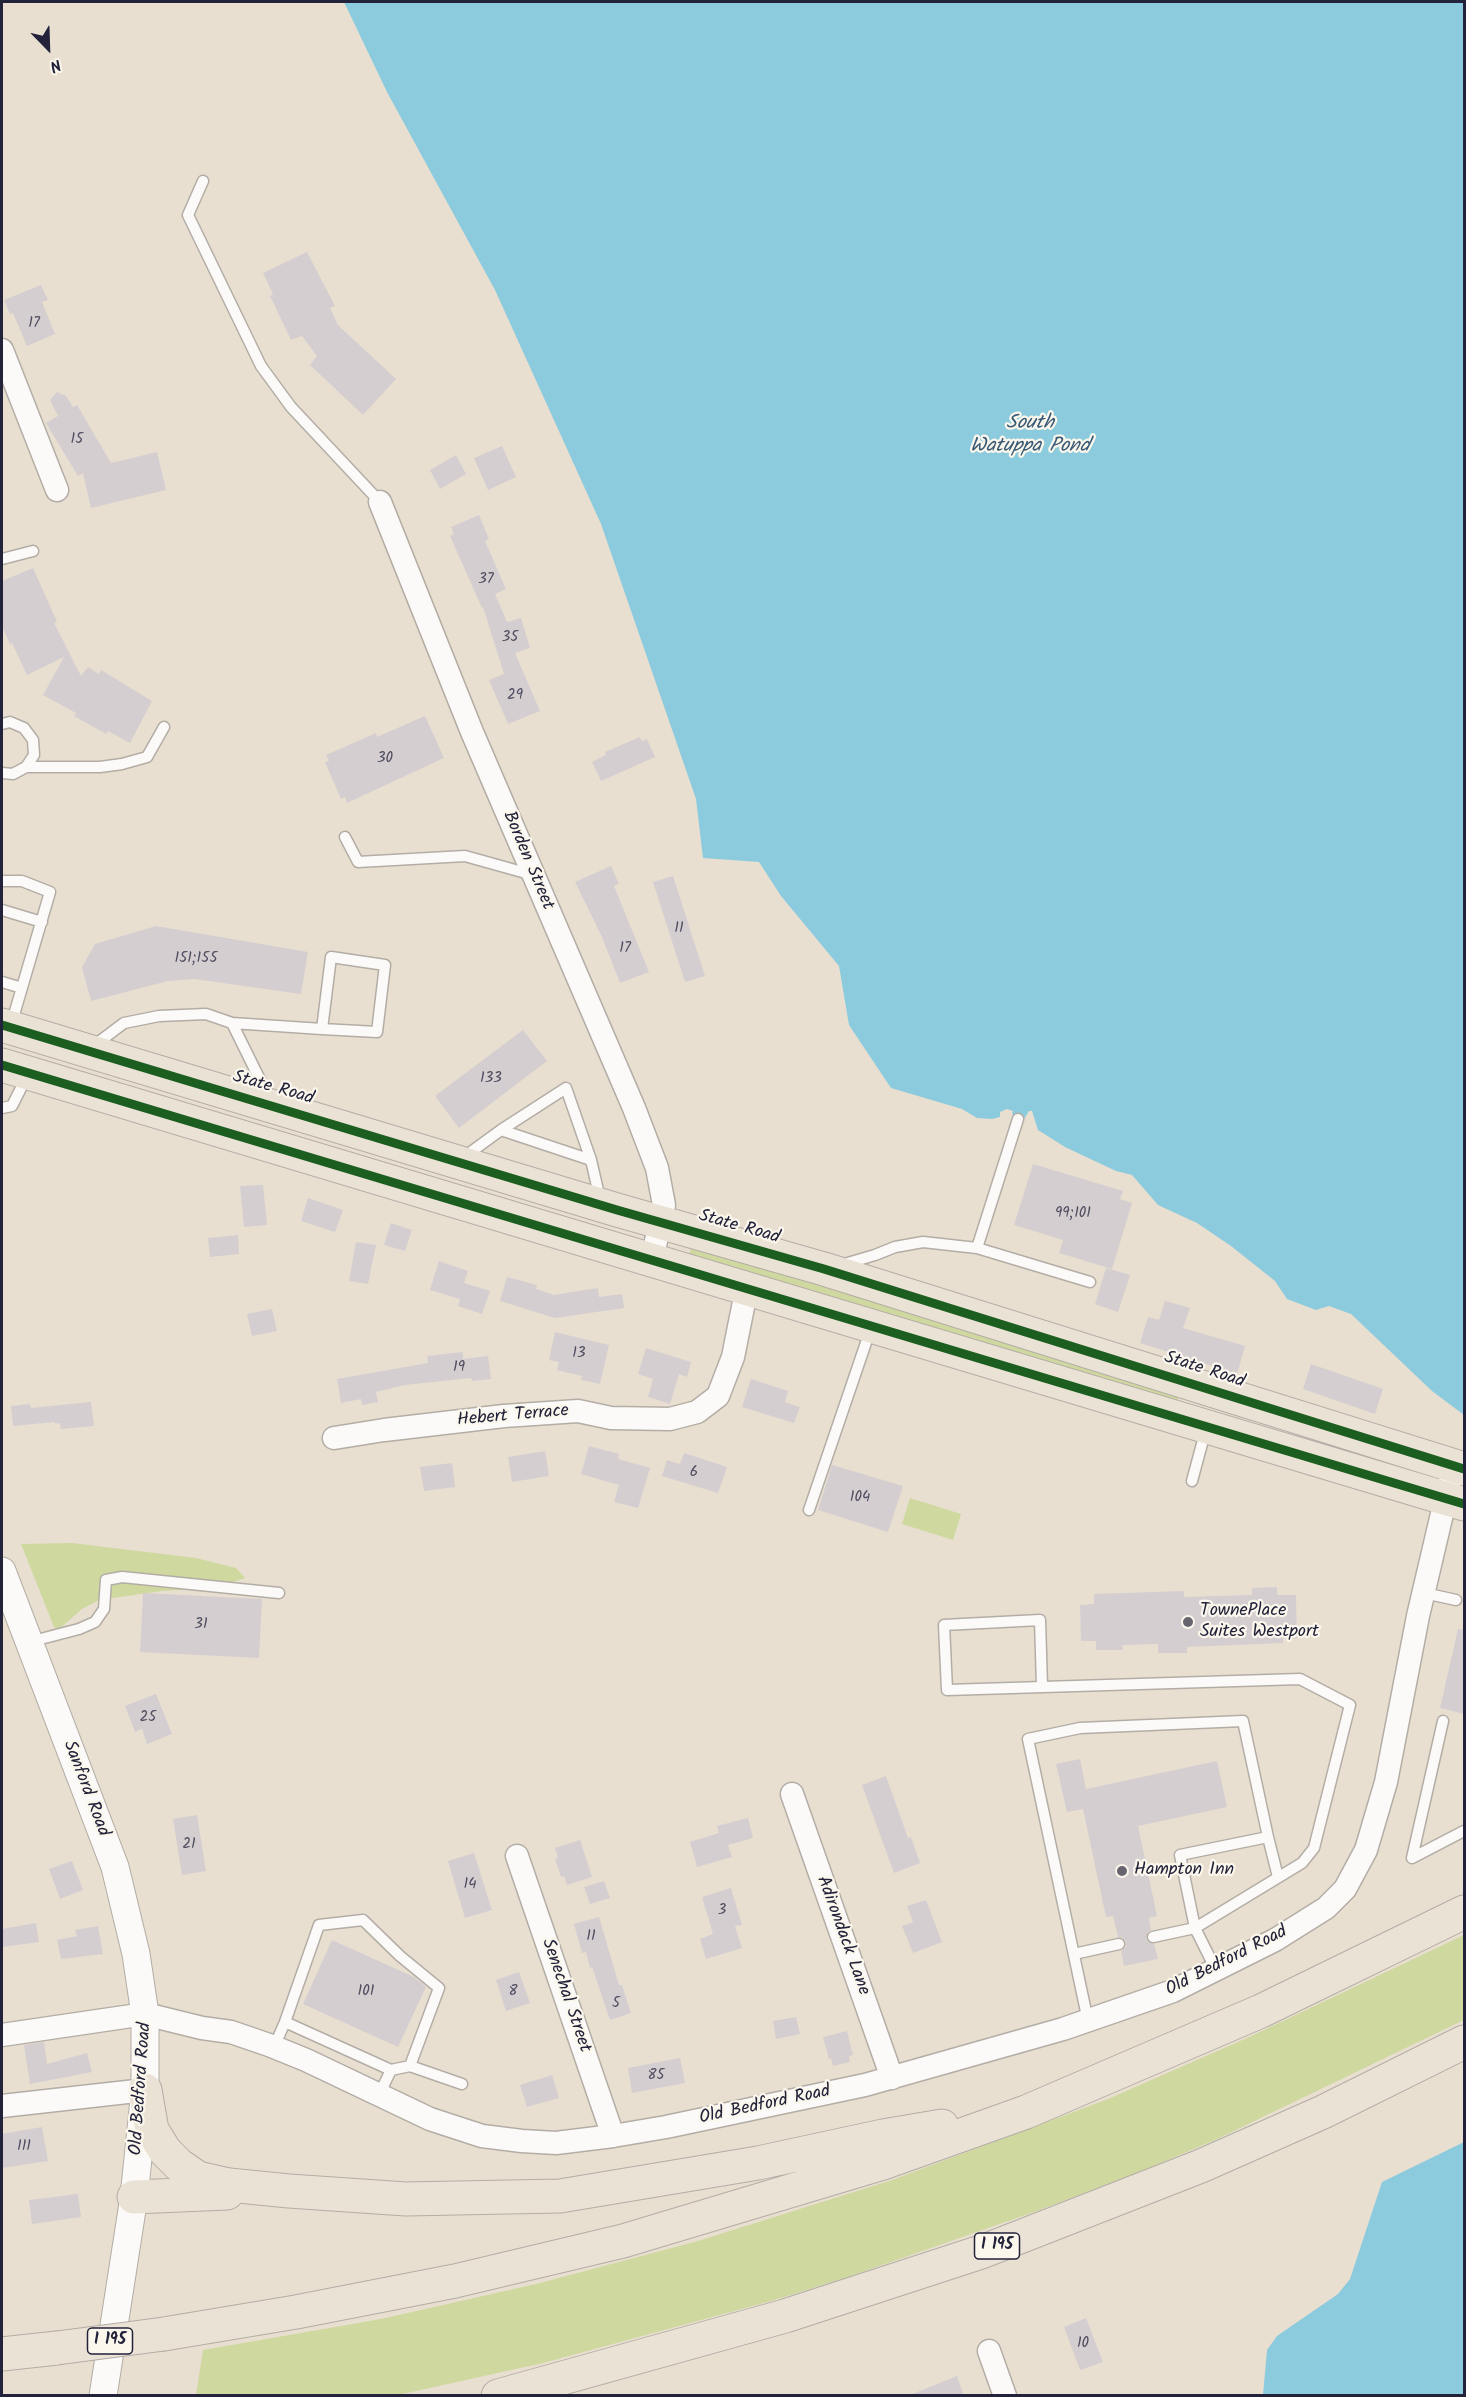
<!DOCTYPE html>
<style>
body{margin:0}
#map{position:relative;width:1466px;height:2397px;overflow:hidden;background:#e8dfd0;font-family:Kalam,sans-serif}
canvas{display:block}
.frame{position:absolute;inset:0;border:3px solid #22223b;pointer-events:none}
.north{position:absolute;left:18px;top:18px;width:60px;height:60px;-webkit-text-stroke:4px #fbf7ec;paint-order:stroke;rotate:157deg;font-size:16px;font-weight:700;line-height:24px;text-align:center;color:#22223b}
.north::after{content:'';display:block;margin:auto;width:21px;height:27px;background:#22223b;clip-path:polygon(50% 0,100% 100%,50% 72%,0 100%)}
</style>
<div id="map">
<canvas width="1466" height="2397"></canvas>
<div class="frame"></div>
<div class="north">N</div>
</div>
<script>
const c = document.querySelector('canvas').getContext('2d');
c.lineJoin = 'round';
function paint(path, color) {
  c.fillStyle = color;
  c.fill(path, 'evenodd');
}
function shape(rows) {
  const path = new Path2D();
  for (const r of rows) {
    path.moveTo(r[0], r[1]);
    for (let i = 2; i < r.length; i += 2) path.lineTo(r[i], r[i + 1]);
  }
  return path;
}
function stroke(path, color, width, dash) {
  c.strokeStyle = color;
  c.lineWidth = width;
  c.lineCap = dash ? 'butt' : 'round';
  c.setLineDash(dash || []);
  c.stroke(path);
}
function drawText(font, color, halo, rows, align = 'center') {
  c.font = font + ' Kalam,sans-serif';
  c.lineWidth = 4.5;
  c.setLineDash([]);
  c.textBaseline = 'middle';
  c.strokeStyle = halo;
  c.fillStyle = color;
  for (const [text, x, y, turn = 0] of rows) {
    c.save();
    c.translate(x, y);
    c.rotate((+turn || 0) * Math.PI / 180);
    c.textAlign = isNaN(turn) ? turn : align;
    if (halo) c.strokeText(text, 0, 0);
    c.fillText(text, 0, 0);
    c.restore();
  }
}
paint(shape([
 [692,1246,1180,1393,1175,1407,688,1257],
 [910,1498,961,1514,953,1540,902,1524],
 [72,1543,196,1558,236,1568,245,1578,215,1588,162,1591,99,1600,82,1609,59,1629,54,1627,21,1544],
 [1464,1935,1464,2020,1215,2140,1142,2171,1034,2212,848,2277,771,2301,543,2363,398,2395,196,2395,203,2350,381,2319,536,2284,698,2241,892,2180,1108,2099,1247,2038]
]), '#cfd89f');
paint(shape([
 [344,2,1464,2,1464,1415,1432,1391,1351,1314,1329,1306,1316,1310,1287,1299,1275,1281,1231,1246,1197,1223,1158,1205,1132,1175,1116,1171,1065,1147,1038,1130,1032,1111,1029,1111,1024,1119,1012,1114,1013,1111,1007,1109,1000,1112,1000,1117,992,1119,977,1118,962,1109,891,1088,849,1025,839,966,781,896,759,862,703,858,696,799,601,524,495,290,387,92],
 [1464,2142,1464,2395,1263,2395,1267,2350,1277,2336,1338,2294,1350,2279,1382,2182]
]), '#8ccbdd');
paint(shape([
 [307,252,335,306,330,308,338,325,396,379,363,415,310,365,317,356,302,336,291,340,270,296,273,294,263,273],
 [41,285,48,300,42,302,55,334,27,346,13,313,10,314,4,300],
 [57,392,66,396,73,407,77,405,111,463,157,452,166,490,91,508,83,473,78,476,46,423,58,416,50,400],
 [502,446,516,477,488,490,474,458],
 [456,455,466,474,440,489,430,470],
 [479,515,489,539,485,541,506,589,495,594,507,622,521,618,530,648,515,653,540,711,508,724,489,680,504,674,483,607,482,608,450,536,454,534,451,527],
 [33,568,57,622,54,623,81,676,88,667,99,674,101,670,152,701,130,743,108,731,106,734,74,716,76,713,43,695,64,657,27,675,12,643,10,644,2,626,2,581],
 [425,716,444,758,347,803,345,797,341,799,325,762,329,761,326,755,376,733,377,737],
 [640,737,642,741,647,739,655,757,601,781,592,762,606,755,605,752],
 [611,866,619,884,614,886,649,972,620,983,602,937,575,882],
 [673,876,705,976,685,982,653,882],
 [156,926,308,952,301,994,194,979,168,981,91,1001,82,967,95,944],
 [523,1030,547,1061,459,1128,435,1096],
 [1033,1164,1123,1191,1120,1199,1132,1203,1112,1269,1059,1253,1063,1240,1014,1225],
 [263,1185,267,1225,244,1227,240,1186],
 [308,1198,343,1210,335,1232,301,1221],
 [391,1223,412,1230,405,1251,384,1245],
 [238,1235,239,1254,210,1257,208,1238],
 [356,1242,376,1245,368,1284,349,1281],
 [439,1261,468,1271,464,1283,490,1291,482,1314,458,1306,460,1299,430,1290],
 [1106,1268,1130,1275,1118,1312,1095,1304],
 [507,1277,537,1285,536,1289,554,1295,598,1288,599,1297,622,1294,624,1308,555,1318,500,1301],
 [1165,1301,1190,1308,1183,1328,1245,1346,1237,1374,1140,1343,1148,1317,1159,1320],
 [272,1309,277,1331,252,1336,247,1314],
 [555,1332,609,1345,600,1384,581,1380,582,1376,557,1370,559,1362,549,1360],
 [646,1348,691,1362,687,1377,679,1374,670,1404,648,1397,653,1379,638,1374],
 [463,1352,463,1359,488,1356,491,1379,472,1381,471,1378,405,1385,376,1392,378,1402,362,1405,361,1399,341,1403,337,1379,428,1363,427,1356],
 [1311,1364,1383,1389,1375,1414,1303,1389],
 [751,1379,788,1391,785,1402,800,1407,794,1423,742,1407],
 [91,1402,94,1426,61,1429,60,1423,55,1424,55,1422,13,1426,11,1406,30,1404,31,1408],
 [589,1446,619,1454,618,1459,650,1468,638,1508,614,1502,619,1485,581,1474],
 [545,1451,549,1476,512,1482,508,1457],
 [684,1453,727,1467,718,1493,662,1476,667,1460,680,1464],
 [452,1463,455,1487,424,1491,420,1467],
 [832,1465,903,1486,888,1532,818,1510],
 [1277,1587,1277,1595,1296,1595,1297,1639,1283,1639,1283,1643,1187,1647,1187,1653,1158,1653,1158,1644,1122,1645,1123,1650,1096,1650,1096,1641,1081,1641,1080,1605,1094,1604,1094,1594,1184,1591,1184,1597,1252,1595,1252,1588],
 [143,1593,262,1599,259,1658,140,1652],
 [1458,1629,1464,1630,1464,1714,1440,1708],
 [156,1694,172,1734,147,1744,142,1729,135,1732,125,1706],
 [1080,1759,1086,1789,1217,1761,1227,1807,1138,1826,1157,1916,1149,1918,1151,1930,1148,1932,1146,1938,1148,1942,1154,1944,1158,1959,1124,1966,1121,1951,1126,1947,1126,1942,1122,1937,1118,1937,1113,1916,1106,1917,1083,1809,1067,1812,1056,1764],
 [886,1776,908,1838,911,1837,920,1863,894,1873,862,1785],
 [197,1815,206,1871,182,1875,173,1819],
 [748,1818,753,1838,728,1845,732,1857,697,1867,690,1842,719,1833,717,1826],
 [580,1840,592,1877,567,1885,564,1876,561,1877,555,1859,558,1858,555,1848],
 [474,1853,492,1910,465,1918,448,1861],
 [72,1861,83,1890,60,1899,49,1869],
 [604,1881,610,1898,590,1904,584,1887],
 [731,1888,742,1925,735,1926,742,1948,706,1959,700,1939,713,1934,702,1897],
 [926,1900,942,1942,913,1953,902,1926,913,1922,907,1906],
 [599,1917,619,1985,622,1985,631,2013,610,2020,592,1967,590,1968,586,1952,582,1953,574,1924],
 [36,1923,39,1942,2,1947,2,1929],
 [98,1926,103,1954,61,1959,57,1940,77,1936,75,1930],
 [332,1940,414,1977,426,1987,398,2047,303,2004],
 [519,1972,530,2003,506,2011,496,1980],
 [796,2017,800,2034,776,2039,773,2021],
 [847,2031,853,2055,849,2056,850,2062,833,2066,831,2058,829,2059,823,2037],
 [44,2042,47,2064,87,2053,92,2072,30,2084,24,2045],
 [680,2058,685,2083,632,2093,628,2068],
 [552,2075,559,2098,527,2107,520,2085],
 [42,2127,48,2161,2,2168,2,2134],
 [78,2194,81,2217,32,2224,29,2200],
 [1086,2318,1103,2362,1080,2370,1064,2327],
 [957,2376,964,2396,910,2396,910,2395]
]), '#d5ced1');
const service = shape([
 [203,181,188,215,261,366,291,407,380,502],
 [2,559,33,551],
 [2,724,10,722,24,728,33,740,34,755,26,767,13,774,2,773],
 [26,767,100,767,122,764,147,757,164,727],
 [345,837,358,862,465,856,533,875],
 [2,881,22,881,50,892,11,1025],
 [2,910,42,922],
 [2,982,22,988],
 [232,1023,269,1098],
 [92,1047,124,1023,159,1016,206,1014,232,1023,322,1029,377,1032,385,965,331,957,322,1029],
 [2,1108,12,1106,27,1076],
 [501,1130,591,1160],
 [464,1157,501,1130,566,1088,591,1160,600,1199],
 [977,1248,1018,1119],
 [841,1265,875,1255,895,1247,923,1242,977,1248,1090,1282],
 [1192,1481,1206,1429],
 [809,1510,871,1328],
 [1424,1593,1456,1600],
 [29,1642,79,1629,95,1622,104,1609,106,1580,122,1577,279,1593],
 [1042,1686,1040,1620,944,1625,947,1690,1300,1679,1350,1705,1314,1848,1302,1863,1195,1928,1216,1970],
 [1443,1721,1412,1858,1464,1831],
 [1268,1837,1278,1877],
 [1074,1954,1119,1944],
 [1088,2021,1028,1739,1080,1728,1243,1721,1268,1837,1180,1855,1195,1928,1153,1937],
 [285,2022,319,1925,363,1920,400,1956,439,1988,410,2066,391,2070],
 [274,2047,285,2022,391,2070,379,2095],
 [410,2066,462,2084]
]);
const minor = shape([
 [2,350,57,490],
 [380,502,472,732,634,1108,657,1168,664,1205,652,1259],
 [334,1438,384,1430,504,1416,578,1411,611,1418,670,1419,697,1412,718,1396,733,1357,747,1287],
 [792,1794,892,2078],
 [517,1856,613,2136],
 [2,2035,145,2014,202,2028,231,2032,269,2045,306,2060,430,2119,482,2136,522,2141,556,2143,613,2136,666,2127,865,2085,1063,2029,1173,1991,1275,1940,1326,1908,1345,1889,1366,1850,1386,1782,1418,1616,1449,1484],
 [2,2106,145,2090],
 [989,2351,1005,2396]
]);
const tertiary = shape([
 [2,1571,115,1867,136,1954,145,2014,145,2090,134,2197,103,2396]
]);
const primary = shape([
 [2,1025,617,1210,824,1269,1464,1469],
 [2,1065,1464,1504]
]);
const motorway = shape([
 [145,2090,152,2130,165,2151,179,2165,198,2178,229,2185,289,2191,406,2199,560,2196,758,2163,883,2136,942,2126],
 [134,2197,227,2193],
 [164,2334,296,2312,455,2281,623,2241,883,2163,1026,2112,1261,2011,1464,1912],
 [2,2354,57,2348],
 [498,2396,785,2316,984,2251,1201,2166,1323,2112,1464,2042]
]);
stroke(service, '#b3ada6', 13);
stroke(minor, '#b3ada6', 25);
stroke(tertiary, '#b3ada6', 29);
stroke(primary, '#b3ada6', 35);
stroke(motorway, '#b3ada6', 35);
stroke(service, '#fcfaf8', 10);
stroke(minor, '#fcfaf8', 22);
stroke(tertiary, '#fcfaf8', 27);
stroke(primary, '#ebe2d6', 33);
stroke(motorway, '#ebe2d6', 33);
const motorwayBridge = shape([
 [57,2348,164,2334]
]);
stroke(motorwayBridge, '#b3ada6', 35, []);
stroke(motorwayBridge, '#ebe2d6', 33);
stroke(shape([
 [2,1025,617,1210,824,1269,1464,1469],
 [2,1065,1464,1504]
]), '#1b5e20', 9);
for (const [x, y, r, color] of [
 [1188,1622,6,"#67646f"],
 [1122,1871,6,"#67646f"]
]) {
  const dot = new Path2D();
  dot.arc(x, y, r, 0, 2 * Math.PI);
  c.fillStyle = color;
  c.fill(dot);
  stroke(dot, '#fbf7ec', 2);
}
drawText('15px', '#4f4d60', null, [
 ["17",34,324],
 ["15",77,440],
 ["37",486,580],
 ["35",510,638],
 ["29",515,696],
 ["30",385,759],
 ["11",679,929],
 ["17",625,949],
 ["151;155",196,959],
 ["133",491,1079],
 ["99;101",1073,1214],
 ["13",579,1354],
 ["19",459,1368],
 ["6",694,1473],
 ["104",860,1498],
 ["31",201,1625],
 ["25",148,1718],
 ["21",189,1845],
 ["14",470,1885],
 ["3",722,1911],
 ["11",591,1937],
 ["101",366,1992],
 ["8",513,1992],
 ["5",616,2004],
 ["85",656,2076],
 ["111",24,2147],
 ["10",1083,2344]
]);
for (const [x, y, w] of [
 [997,2246,45],
 [110,2341,45]
]) {
  const box = new Path2D();
  box.roundRect(x - w / 2, y - 13, w, 26, 4.5);
  c.fillStyle = '#fbf7ec';
  c.fill(box);
  stroke(box, '#22223b', 1.5);
}
drawText('bold 16px', '#22223b', null, [
 ["I 195",997,2246],
 ["I 195",110,2341]
]);
drawText('18px', '#22223b', '#fbf7ec', [
 ["Borden Street",527,861,67],
 ["State Road",273,1089,16],
 ["State Road",739,1228,16],
 ["State Road",1204,1371,18],
 ["Hebert Terrace",513,1417,-5],
 ["Sanford Road",85,1789,69],
 ["Adirondack Lane",842,1936,70],
 ["Old Bedford Road",1227,1962,-27],
 ["Senechal Street",565,1996,71],
 ["Old Bedford Road",142,2089,-86],
 ["Old Bedford Road",765,2106,-12]
]);
drawText('18px', '#22223b', '#fbf7ec', [
 ["TownePlace",1200,1612],
 ["Suites Westport",1200,1633],
 ["Hampton Inn",1134,1871]
], 'left');
drawText('italic 20px', '#395a76', '#fbf7ec', [
 ["South",1030,425],
 ["Watuppa Pond",1030,448]
]);
</script>
